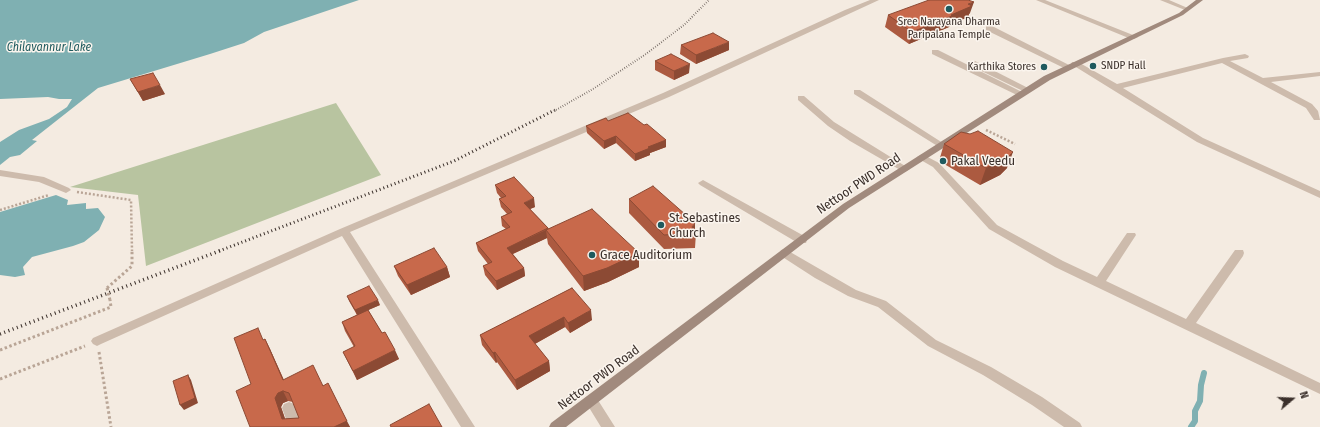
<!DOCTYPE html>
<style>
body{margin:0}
#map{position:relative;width:1320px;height:427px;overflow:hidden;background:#f4ebe1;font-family:"Fira Sans Condensed",sans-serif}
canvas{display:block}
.north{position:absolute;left:1272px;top:379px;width:40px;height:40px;-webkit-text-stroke:3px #fbf5ee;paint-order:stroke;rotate:71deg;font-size:11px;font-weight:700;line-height:16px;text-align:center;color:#3b302b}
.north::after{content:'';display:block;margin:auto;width:14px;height:18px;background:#3b302b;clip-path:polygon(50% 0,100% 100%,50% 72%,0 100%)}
</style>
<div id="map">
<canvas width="1320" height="427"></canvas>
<div class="north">N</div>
</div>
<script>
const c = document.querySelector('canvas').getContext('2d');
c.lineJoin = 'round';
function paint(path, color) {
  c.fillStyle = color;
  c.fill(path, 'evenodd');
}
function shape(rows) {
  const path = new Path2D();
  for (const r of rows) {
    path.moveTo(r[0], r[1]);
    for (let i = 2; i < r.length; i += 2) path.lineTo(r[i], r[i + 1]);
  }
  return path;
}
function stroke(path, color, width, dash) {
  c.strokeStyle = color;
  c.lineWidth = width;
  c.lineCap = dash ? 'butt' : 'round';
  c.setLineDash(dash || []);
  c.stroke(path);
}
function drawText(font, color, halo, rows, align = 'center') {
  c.font = font + ' "Fira Sans Condensed",sans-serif';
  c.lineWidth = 3;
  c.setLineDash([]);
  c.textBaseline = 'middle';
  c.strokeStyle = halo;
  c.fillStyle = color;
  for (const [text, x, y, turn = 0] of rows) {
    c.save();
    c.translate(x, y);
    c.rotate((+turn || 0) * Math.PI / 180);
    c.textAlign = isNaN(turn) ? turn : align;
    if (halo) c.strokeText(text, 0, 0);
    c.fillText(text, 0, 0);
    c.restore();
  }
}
paint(shape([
 [336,103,381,175,146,266,138,195,70,187]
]), '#b8c4a0');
paint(shape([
 [0,0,359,0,264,32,244,43,210,54,98,88,32,140,37,141,20,155,10,157,0,165,0,142,19,130,49,119,67,107,72,99,59,99,48,97,0,99],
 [56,195,68,200,67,205,86,203,86,209,98,208,105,217,99,230,84,242,73,246,32,257,23,267,25,275,15,277,0,275,0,212]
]), '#7fb0b2');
stroke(shape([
 [1191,427,1195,421,1195,411,1200,401,1201,385,1204,373]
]), '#7fb0b2', 6);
stroke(shape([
 [986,130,1015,144],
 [77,192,131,200,132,251],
 [0,210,49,195]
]), '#b9a596', 2.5, [2, 2]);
stroke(shape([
 [107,288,132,266,132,250],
 [0,350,111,307,110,300],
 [99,352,111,427],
 [0,379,85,346]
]), '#b9a596', 3, [2.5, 2.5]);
paint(shape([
 [969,61,975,61,1032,90,1028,92,1025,92,969,65,969,61]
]), '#cdbbac');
paint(shape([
 [870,0,879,0,669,97,350,232,475,427,461,427,342,236,101,344,97,346,93,344,91,341,93,338,340,229,663,93,845,10,870,0],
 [1036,0,1045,0,1138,37,1134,39,1131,39,1036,0],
 [1160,0,1169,0,1190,9,1185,10,1160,0],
 [986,26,992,26,1073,67,1072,69,1066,69,986,30,986,26],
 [932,50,938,50,1026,94,1022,96,1019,96,932,54,932,50],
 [1245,54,1249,56,1248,58,1230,61,1263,78,1320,72,1320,76,1271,82,1312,104,1318,111,1320,120,1314,120,1306,108,1222,63,1123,88,1203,138,1320,191,1320,198,1197,142,1071,64,1072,62,1078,62,1117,84,1223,58,1245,54],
 [854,90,860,90,946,145,942,148,939,147,854,94,854,90],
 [798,96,804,96,834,122,910,169,905,172,902,171,850,141,828,126,798,100,798,96],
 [922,154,939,163,997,225,1063,261,1097,277,1127,233,1135,233,1136,235,1106,281,1186,319,1235,250,1243,250,1244,253,1243,256,1196,323,1320,383,1320,394,1055,267,989,229,933,167,919,159,917,157,922,154],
 [0,170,44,177,69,188,71,190,66,193,39,182,0,176,0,170],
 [703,180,806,237,807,240,806,243,798,243,700,185,698,183,703,180],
 [785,249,856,290,886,301,936,340,991,367,1042,397,1080,423,1082,427,1064,427,1032,405,983,375,928,346,878,307,848,296,815,278,781,256,780,253,781,250,785,249],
 [591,395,596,397,615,427,601,427,585,401,586,397,591,395],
 [289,402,294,404,303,427,289,427,282,408,284,404,289,402]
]), '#cdbbac');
paint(shape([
 [1196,0,1203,0,1183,15,1050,80,849,208,566,427,549,427,551,423,843,204,1044,76,1179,13,1196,0]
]), '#a18a7d');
stroke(shape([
 [554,111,593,89,646,54,684,25,709,0]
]), '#3b302b', 2, [0.5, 2]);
stroke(shape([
 [219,251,454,161,555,110]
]), '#3b302b', 3, [1, 3]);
stroke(shape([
 [0,334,222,250]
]), '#3b302b', 3.5, [1, 3.5]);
stroke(shape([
 [107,288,110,300]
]), '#b9a596', 3, [2.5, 2.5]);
paint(shape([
 [970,13,969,14,968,17,950,25,949,27,909,44,885,27,888,15],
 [681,45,729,50,696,64,680,54],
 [655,61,689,73,674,80,655,70],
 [130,79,165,94,143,101],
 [608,121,644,125,666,140,666,147,650,153,650,155,635,161,616,143,604,149,587,133,586,126],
 [944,144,1007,168,1000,175,980,185,939,161],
 [495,185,535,207,530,209,548,228,639,253,639,267,608,282,584,291,548,244,547,238,513,254,524,268,525,276,497,290,485,275,483,266,488,264,478,251,476,243,506,229,502,226,501,217,507,214,501,207,499,199,501,198,497,193],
 [629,199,695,232,696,233,695,248,664,249,629,213],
 [394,266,447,267,450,277,411,295,398,276],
 [572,288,592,320,570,333,565,327,535,344,549,361,550,371,517,390,497,362,496,363,482,345,480,335],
 [347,296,380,305,368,310,382,333,399,359,357,380,343,352,354,347,345,331,342,322,357,315,349,301],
 [264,339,265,339,270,349,284,380,323,385,350,427,250,427,251,384],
 [288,401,293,402,299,418,285,419,281,407,283,403]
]), '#ac5a40');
paint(shape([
 [974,2,970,13,969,14,968,17,950,25,949,27,909,44,912,32,951,15,968,4],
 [729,42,729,50,696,64,696,55],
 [690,64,689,73,674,80,674,71],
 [160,85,165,94,143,101,138,92],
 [616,136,616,143,604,149,604,141],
 [666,140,666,147,650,153,650,155,635,161,635,154,648,147],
 [1013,152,1007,168,1000,175,980,185,986,168],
 [534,198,535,207,525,211,524,203],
 [695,223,695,233,692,227],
 [546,230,547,238,508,256,507,248],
 [639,253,639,267,608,282,584,291,583,276],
 [447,267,450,277,411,295,407,285],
 [524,268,525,276,497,290,496,281],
 [378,300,380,305,357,315,355,310],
 [591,310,592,320,570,333,568,323],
 [564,317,565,327,531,346,529,336],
 [265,339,270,349,288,390,283,380],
 [395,350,399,359,357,380,353,371],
 [495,352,497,362,496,363,493,353],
 [549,361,550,371,517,390,515,380],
 [188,375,191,380,198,403,184,410,180,405],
 [328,383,350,427,334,427],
 [283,391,288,401,283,403,281,407,288,427,282,419,275,398,278,393]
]), '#8c4a34');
const building = shape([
 [929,0,968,0,974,2,968,4,972,6,951,15,952,16,912,32,888,15,929,0],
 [713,33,729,42,696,55,681,45,713,33],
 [671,54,690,64,674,71,655,61,671,54],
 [153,73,160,85,138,92,130,79,153,73],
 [628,113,644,125,647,124,666,140,648,147,650,148,635,154,616,136,604,141,586,126,606,118,608,121,628,113],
 [978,131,1013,152,1007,158,986,168,944,144,961,132,970,134,978,131],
 [514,177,534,198,524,203,548,228,507,248,524,268,496,281,483,266,492,262,476,243,510,227,501,217,512,212,499,199,506,196,495,185,514,177],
 [653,186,695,223,692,227,696,233,664,235,629,199,653,186],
 [592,209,639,253,607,268,583,276,546,230,592,209],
 [434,248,447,267,407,285,394,266,434,248],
 [369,286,378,300,355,310,347,296,369,286],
 [572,288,591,310,568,323,564,317,529,336,549,361,515,380,495,352,493,353,480,335,572,288],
 [368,310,382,333,385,332,395,350,353,371,343,352,355,346,342,322,368,310],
 [258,328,263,340,265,339,283,380,313,365,323,386,328,383,347,421,334,427,250,427,236,391,251,384,234,338,258,328],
 [283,391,289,393,299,418,282,419,275,398,278,393,283,391],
 [188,375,195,398,180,405,173,381,188,375],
 [429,404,442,427,391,427,390,425,429,404]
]);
paint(building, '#c8694b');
stroke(building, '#8c4a34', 1);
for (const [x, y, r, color] of [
 [949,9,4,"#1f5a5e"],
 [1093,66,4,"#1f5a5e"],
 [1044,67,4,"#1f5a5e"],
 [943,161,4,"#1f5a5e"],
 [661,225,4,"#1f5a5e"],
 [592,255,4,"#1f5a5e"]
]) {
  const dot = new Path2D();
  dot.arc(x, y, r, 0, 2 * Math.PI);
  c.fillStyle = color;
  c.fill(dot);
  stroke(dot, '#fbf5ee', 1.5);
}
drawText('11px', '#3b302b', '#fbf5ee', [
 ["Sree Narayana Dharma",949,22],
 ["Paripalana Temple",949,35],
 ["SNDP Hall",1101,66,"left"],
 ["Karthika Stores",1036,67,"right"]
]);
drawText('italic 12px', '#1f5a5e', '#fbf5ee', [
 ["Chilavannur Lake",49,48]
]);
drawText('13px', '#3b302b', '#fbf5ee', [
 ["Pakal Veedu",951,161],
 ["St.Sebastines",669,218],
 ["Church",669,233],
 ["Grace Auditorium",600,255]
], 'left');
drawText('13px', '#3b302b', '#fbf5ee', [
 ["Nettoor PWD Road",859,184,-34],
 ["Nettoor PWD Road",599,378,-37]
]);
</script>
